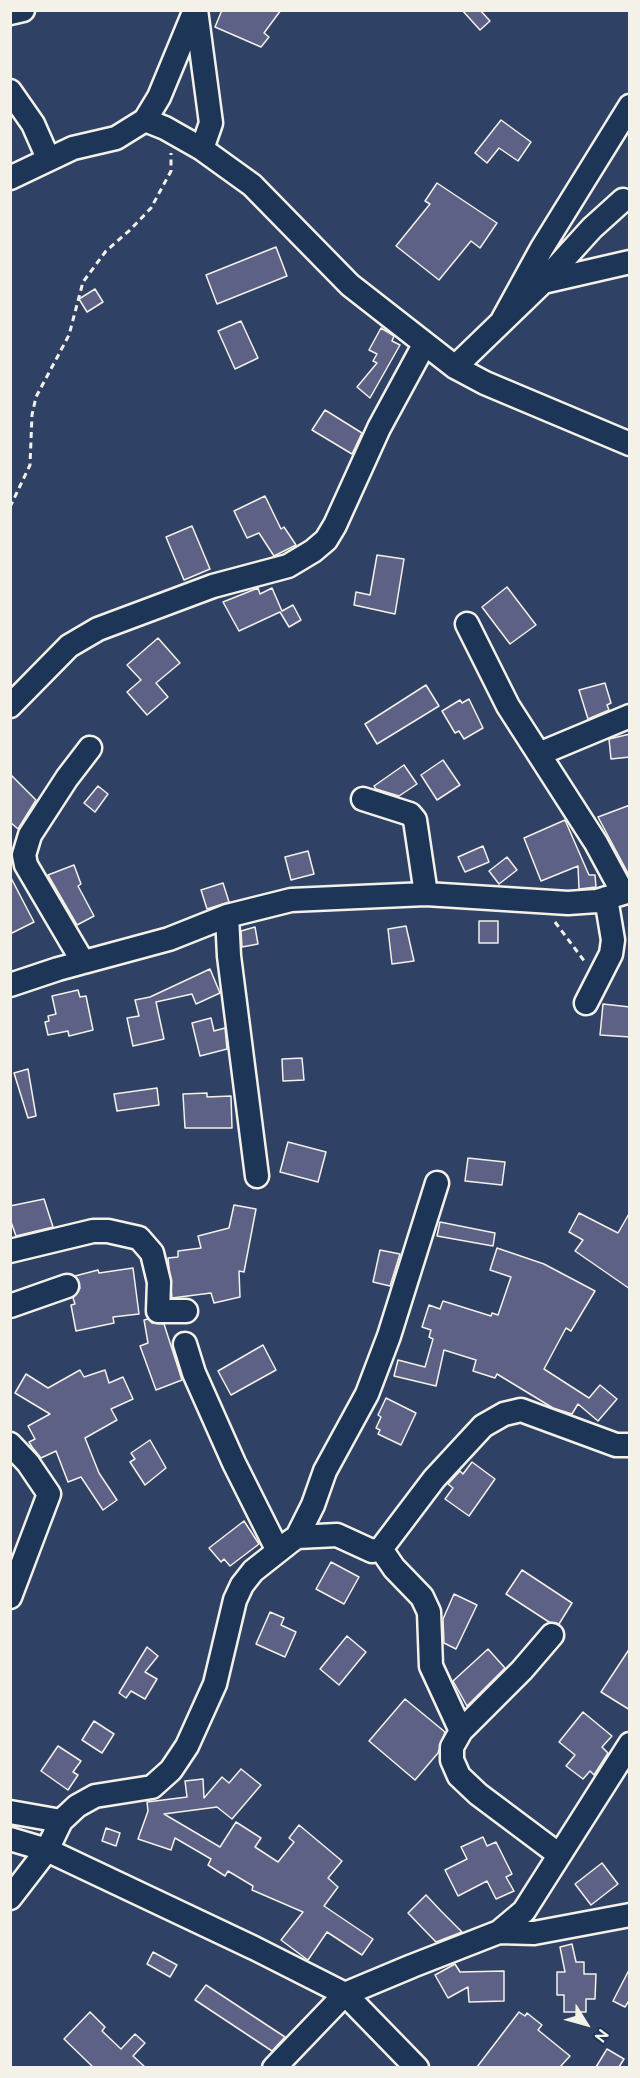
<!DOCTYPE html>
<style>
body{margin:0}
#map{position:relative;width:640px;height:2078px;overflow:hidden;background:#2f4164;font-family:"Balsamiq Sans",sans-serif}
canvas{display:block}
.frame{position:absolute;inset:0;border:12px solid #f4f1e8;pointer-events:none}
.north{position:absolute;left:556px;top:1994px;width:60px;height:60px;-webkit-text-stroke:4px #1d3557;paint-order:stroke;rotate:127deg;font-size:16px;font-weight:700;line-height:24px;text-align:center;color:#f4f1e8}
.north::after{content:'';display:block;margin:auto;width:21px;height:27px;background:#f4f1e8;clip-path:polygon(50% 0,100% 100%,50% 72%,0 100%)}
</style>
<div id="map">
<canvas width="640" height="2078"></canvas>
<div class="frame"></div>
<div class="north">N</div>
</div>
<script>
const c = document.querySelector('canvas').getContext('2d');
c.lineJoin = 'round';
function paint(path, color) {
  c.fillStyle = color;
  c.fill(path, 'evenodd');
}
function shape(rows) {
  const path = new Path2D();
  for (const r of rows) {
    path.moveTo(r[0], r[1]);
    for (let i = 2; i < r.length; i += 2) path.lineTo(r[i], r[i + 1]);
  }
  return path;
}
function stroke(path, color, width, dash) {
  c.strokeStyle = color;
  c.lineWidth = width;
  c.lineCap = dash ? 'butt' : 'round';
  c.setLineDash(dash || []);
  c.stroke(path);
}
const building = shape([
 [222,10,281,10,264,33,269,37,261,47,215,27,222,10],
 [462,10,480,10,490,21,480,30,462,10],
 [501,120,531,142,518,161,499,148,487,163,475,153,501,120],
 [437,183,497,223,480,248,471,241,439,280,396,246,430,204,425,201,437,183],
 [276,247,287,276,217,304,206,275,276,247],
 [95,289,103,302,87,312,79,299,95,289],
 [241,321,258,358,235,369,218,331,241,321],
 [381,328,394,336,392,341,400,345,370,398,357,387,377,363,373,361,377,354,369,350,381,328],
 [325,410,362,433,352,454,312,430,325,410],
 [265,496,281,529,284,527,296,545,274,556,259,533,247,538,234,511,265,496],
 [192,526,210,569,184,580,166,537,192,526],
 [377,555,404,559,395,614,354,605,356,592,370,595,377,555],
 [507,587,536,625,510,644,482,607,507,587],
 [258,588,260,594,272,588,282,611,293,605,301,620,289,627,280,612,239,631,223,602,258,588],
 [158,638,180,663,156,683,168,697,147,715,127,692,141,680,127,665,158,638],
 [605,683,611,703,607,705,609,710,588,719,579,690,605,683],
 [426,685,439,706,377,744,365,724,426,685],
 [469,699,483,728,464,739,459,731,455,733,442,711,460,700,462,703,469,699],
 [630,734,630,757,611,759,609,739,630,734],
 [443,760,460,785,437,800,421,775,443,760],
 [404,765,417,784,399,796,376,789,374,786,404,765],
 [10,774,36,800,18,829,10,822,10,774],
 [98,786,108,794,95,812,84,803,98,786],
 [630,805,630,877,598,817,630,805],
 [565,820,589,875,595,875,596,887,579,889,578,866,541,881,524,838,565,820],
 [483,846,489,862,465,872,458,857,483,846],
 [308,851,314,874,291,880,285,857,308,851],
 [507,857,517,870,499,884,489,871,507,857],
 [74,865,81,884,78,886,94,916,77,925,48,875,74,865],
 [10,876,34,922,10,934,10,876],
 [223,883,229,902,207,909,201,890,223,883],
 [479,921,498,921,498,943,479,943,479,921],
 [406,926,414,961,392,964,388,929,406,926],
 [255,927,258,944,242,947,241,931,255,927],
 [210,969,220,993,196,1004,192,994,156,1002,164,1039,133,1046,127,1018,139,1016,135,1000,150,997,210,969],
 [78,990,80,997,86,996,93,1030,69,1036,68,1031,48,1035,45,1022,49,1021,48,1016,56,1014,52,996,78,990],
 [603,1004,630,1007,630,1037,600,1035,603,1004],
 [211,1018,214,1031,225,1028,227,1049,200,1056,192,1023,211,1018],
 [302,1058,304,1080,283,1081,282,1059,302,1058],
 [28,1069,36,1116,28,1118,14,1073,28,1069],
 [157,1088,159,1105,117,1111,114,1094,157,1088],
 [207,1093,207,1097,231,1096,232,1128,185,1128,183,1094,207,1093],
 [288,1142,326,1152,318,1182,280,1172,288,1142],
 [468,1158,505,1162,502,1185,465,1181,468,1158],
 [44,1199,53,1227,16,1236,10,1219,10,1206,44,1199],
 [234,1205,256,1209,244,1272,239,1271,240,1297,214,1303,211,1293,172,1298,168,1258,178,1257,178,1251,201,1248,198,1236,229,1228,234,1205],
 [630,1212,630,1289,575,1251,583,1240,569,1232,579,1213,618,1233,630,1212],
 [440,1222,495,1233,493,1246,437,1236,440,1222],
 [497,1248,544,1264,595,1291,571,1331,566,1328,544,1369,589,1398,600,1385,617,1399,598,1421,578,1404,572,1414,553,1408,497,1374,495,1378,473,1371,476,1360,444,1350,436,1386,394,1376,398,1360,425,1367,433,1339,429,1337,431,1330,422,1327,429,1305,440,1309,443,1301,491,1316,492,1313,498,1315,511,1277,490,1270,497,1248],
 [380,1250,400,1254,390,1286,373,1282,380,1250],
 [133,1268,139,1314,113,1317,114,1323,76,1331,71,1305,75,1304,73,1298,80,1288,75,1276,98,1270,99,1273,133,1268],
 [148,1319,152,1323,164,1324,182,1380,156,1390,140,1346,148,1343,144,1320,148,1319],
 [263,1345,276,1370,231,1395,218,1371,263,1345],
 [80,1370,84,1377,105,1370,109,1383,123,1377,133,1399,111,1409,117,1420,85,1438,99,1473,117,1500,103,1510,81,1477,68,1482,56,1451,41,1458,32,1447,29,1442,35,1439,28,1426,50,1414,15,1393,26,1374,48,1388,80,1370],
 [386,1398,416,1413,401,1445,378,1434,380,1430,376,1428,381,1417,378,1415,386,1398],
 [150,1440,166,1468,145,1485,130,1462,135,1459,131,1453,150,1440],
 [472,1462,495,1479,469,1516,445,1499,453,1488,448,1484,460,1471,463,1474,472,1462],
 [244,1521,259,1544,230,1566,224,1559,221,1562,209,1548,244,1521],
 [331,1562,359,1577,344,1604,316,1589,331,1562],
 [522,1570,572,1603,559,1624,549,1622,506,1594,522,1570],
 [454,1594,477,1605,456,1649,444,1643,443,1619,454,1594],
 [270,1612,284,1618,281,1625,296,1632,285,1657,256,1644,270,1612],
 [347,1636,366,1652,339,1685,320,1669,347,1636],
 [147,1647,158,1656,145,1672,157,1679,145,1699,131,1691,126,1698,119,1693,147,1647],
 [630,1648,630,1710,601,1692,630,1648],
 [488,1649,505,1668,467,1706,453,1681,488,1649],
 [405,1699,445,1732,438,1753,415,1780,369,1741,405,1699],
 [583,1712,612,1736,602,1747,608,1753,594,1775,590,1771,583,1779,566,1766,575,1755,559,1742,583,1712],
 [94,1721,114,1734,102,1753,82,1740,94,1721],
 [58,1746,81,1761,73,1772,78,1775,68,1790,41,1771,58,1746],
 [241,1769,261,1785,232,1819,217,1807,164,1814,220,1847,236,1822,261,1838,255,1847,278,1862,294,1842,289,1838,299,1825,342,1861,328,1878,338,1887,324,1906,373,1939,362,1955,327,1932,308,1960,305,1958,281,1940,303,1912,252,1890,253,1886,228,1871,225,1876,208,1865,211,1859,175,1838,171,1850,138,1839,148,1811,147,1802,187,1797,185,1781,203,1779,204,1798,222,1777,229,1783,241,1769],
 [106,1828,120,1833,116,1846,102,1841,106,1828],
 [483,1837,487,1846,496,1842,512,1874,506,1877,514,1891,496,1899,487,1881,458,1896,445,1870,467,1859,461,1847,483,1837],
 [602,1863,618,1884,591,1905,575,1884,602,1863],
 [426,1895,441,1911,462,1932,436,1942,408,1913,426,1895],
 [572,1944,576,1962,584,1962,584,1974,596,1974,595,1999,586,1999,586,2012,564,2012,564,1995,557,1995,557,1972,565,1972,560,1947,572,1944],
 [153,1952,177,1965,170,1977,147,1964,153,1952],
 [455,1964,460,1972,504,1971,504,2001,469,2002,468,1987,448,1998,435,1975,455,1964],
 [630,1968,630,1999,625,2007,613,2001,630,1968],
 [206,1985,285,2037,272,2051,195,2000,206,1985],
 [90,2012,105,2027,102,2031,121,2049,135,2034,145,2043,133,2056,145,2067,93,2067,64,2039,90,2012],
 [519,2012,525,2016,527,2013,542,2025,538,2030,570,2056,560,2067,477,2067,519,2012],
 [607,2049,624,2059,619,2067,596,2067,607,2049]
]);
paint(building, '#5c6185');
stroke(building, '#f4f1e8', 1.5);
const minor = shape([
 [196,10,211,123,202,149],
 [10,13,23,10],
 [10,91,33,124,48,158],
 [145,120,165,128,202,149,252,185,350,285,455,367,485,383,630,444],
 [10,178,73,148,116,138,145,120,159,97,195,10],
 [543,282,630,262],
 [503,319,542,248,630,106],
 [455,367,543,282,592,228,623,200],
 [467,624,508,706,596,843,623,893],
 [10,706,69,646,98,629,213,586,288,566,313,551,326,540,335,525,379,428,424,345],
 [539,754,630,716],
 [363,799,410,814,415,820,426,894],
 [227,916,229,956,257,1176],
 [83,962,26,865,24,855,30,835,67,778,90,748],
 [10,985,58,969,169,939,227,916,291,900,426,894,568,903,597,901,630,891],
 [586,1003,611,954,613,940,606,898],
 [10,1251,93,1231,108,1231,139,1238,152,1253,159,1282,158,1311,186,1311],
 [10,1306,67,1286],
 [185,1344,194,1373,234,1463,278,1551],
 [10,1444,28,1463,49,1494,10,1597],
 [297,1537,313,1505,325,1471,367,1394,389,1336,437,1183],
 [381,1549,394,1568,422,1597,429,1612,431,1666,461,1731],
 [552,1635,522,1670,461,1731,452,1747,452,1760,459,1776,478,1794,558,1854],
 [10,1812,61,1821],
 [10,1839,47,1850,254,1948,345,1994,417,2068],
 [10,1898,47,1850,61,1821,77,1806,95,1796,152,1787,171,1770,187,1746,215,1684,235,1600,242,1585,253,1571,291,1541,297,1537,337,1535,372,1551,381,1549,434,1479,483,1426,504,1414,521,1410,616,1445,630,1445],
 [499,1932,524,1911,630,1744],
 [274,2068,345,1994,412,1966,499,1932,534,1933,630,1915]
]);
stroke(minor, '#f4f1e8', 27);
stroke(shape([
 [10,507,30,465,32,415,36,397,69,335,83,282,106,251,130,230,151,208,171,171,171,153],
 [555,922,585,962]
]), '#f4f1e8', 3, [6, 4.5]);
stroke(minor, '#1d3557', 22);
</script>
